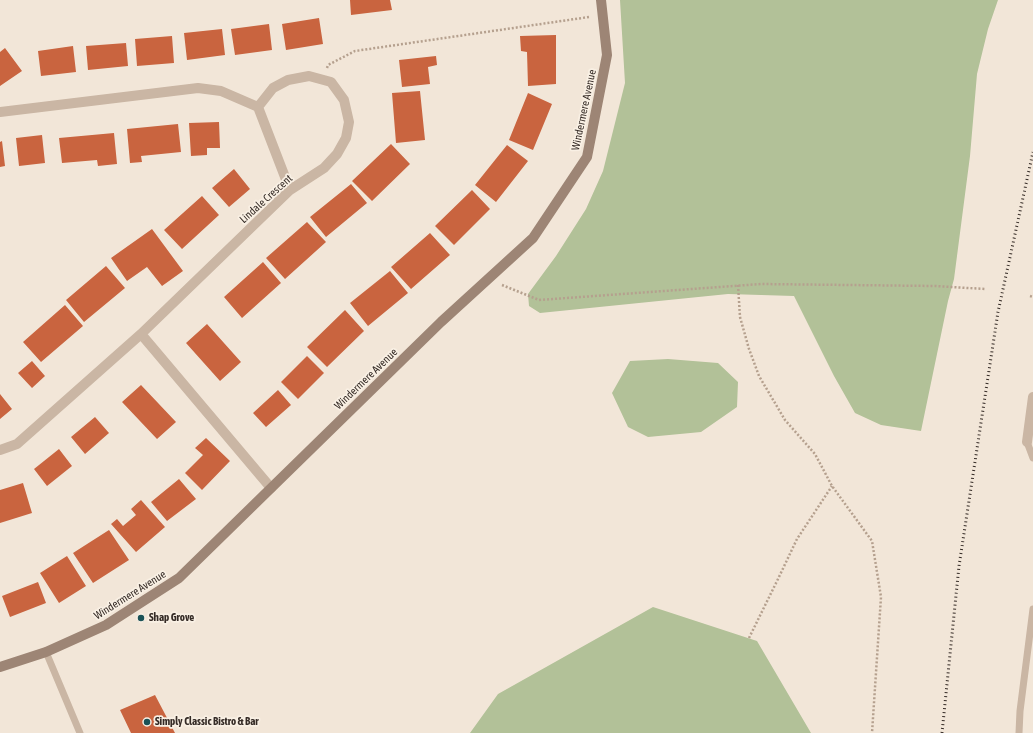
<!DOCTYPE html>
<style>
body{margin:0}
canvas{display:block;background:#f2e6d8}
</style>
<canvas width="1033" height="733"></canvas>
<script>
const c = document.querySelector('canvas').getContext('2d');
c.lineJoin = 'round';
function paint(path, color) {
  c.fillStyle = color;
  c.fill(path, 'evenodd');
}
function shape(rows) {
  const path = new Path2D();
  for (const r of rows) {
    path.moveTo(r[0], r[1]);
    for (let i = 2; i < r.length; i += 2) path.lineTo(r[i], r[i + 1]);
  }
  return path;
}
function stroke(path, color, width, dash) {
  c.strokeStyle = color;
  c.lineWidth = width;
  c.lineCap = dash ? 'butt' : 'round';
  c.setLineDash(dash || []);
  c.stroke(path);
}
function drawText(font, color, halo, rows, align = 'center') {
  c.font = font + ' "Asap Condensed",sans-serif';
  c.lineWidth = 3.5;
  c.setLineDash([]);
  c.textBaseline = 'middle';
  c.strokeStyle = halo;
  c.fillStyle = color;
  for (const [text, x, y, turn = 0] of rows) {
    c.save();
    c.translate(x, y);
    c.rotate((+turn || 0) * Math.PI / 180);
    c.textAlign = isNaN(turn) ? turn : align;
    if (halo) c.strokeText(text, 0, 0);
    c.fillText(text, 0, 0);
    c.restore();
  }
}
paint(shape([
 [620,0,998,0,988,29,977,74,970,156,954,279,948,301,921,431,881,425,855,413,834,376,794,296,728,294,540,313,529,306,528,294,556,256,586,209,603,171,625,83],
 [668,359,718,363,738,382,737,407,701,432,648,437,628,427,612,393,630,361],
 [653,607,757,641,811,733,470,733,498,694]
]), '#b2c198');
paint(shape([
 [350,0,390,0,392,10,351,15],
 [319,18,323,44,286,50,282,24],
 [269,24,272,50,235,55,231,29],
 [222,29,225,55,187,60,184,33],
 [556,35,556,84,528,86,527,52,521,51,520,36],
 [172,36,174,63,137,66,135,39],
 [126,43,128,66,88,70,86,46],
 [73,46,76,72,41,76,38,51],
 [5,48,22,71,0,86,0,52],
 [436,56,437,65,428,67,430,84,402,87,399,60],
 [420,91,425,140,396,143,392,93],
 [528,93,552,104,533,150,509,140],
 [219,122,220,148,207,148,207,155,191,156,189,123],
 [178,124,181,152,141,156,142,162,130,163,127,129],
 [114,133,117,164,98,166,97,160,62,163,59,138],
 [42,135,45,163,19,166,16,138],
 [2,141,5,166,0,167,0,142],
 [391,144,410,164,372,201,352,181],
 [507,145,528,161,496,202,475,185],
 [234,169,250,189,229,207,212,188],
 [351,184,367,203,326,237,310,217],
 [472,190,490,209,454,245,435,226],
 [202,196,219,215,182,249,164,230],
 [307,222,326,242,285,279,266,258],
 [152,229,183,271,162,286,147,267,127,281,111,258],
 [430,233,450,255,411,289,391,267],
 [263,262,281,283,242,318,224,297],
 [106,266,125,288,84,322,66,300],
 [390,271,408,293,368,326,350,303],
 [65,305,83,326,41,362,23,342],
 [345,310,364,331,327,367,307,347],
 [207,324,241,362,220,381,186,343],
 [307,356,324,373,298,399,281,382],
 [32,361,45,376,32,388,18,373],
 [141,385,176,422,157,439,122,402],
 [278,390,291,405,266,427,253,413],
 [0,394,12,409,0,419],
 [95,417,109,433,85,454,71,437],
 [206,438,230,461,202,490,185,473,203,455,195,448],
 [59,449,72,466,47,486,34,469],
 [179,479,196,499,167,521,151,502],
 [23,483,32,513,0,523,0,490],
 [141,500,165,527,136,552,111,524,117,519,123,526,136,515,131,509],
 [109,530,129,560,93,583,73,553],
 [67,556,86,586,59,603,40,573],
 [38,582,46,603,10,617,2,596],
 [155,695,175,733,131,733,120,710]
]), '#c9643f');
stroke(shape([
 [327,68,328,65,355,51,589,17],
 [502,285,539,300,761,284,935,286,985,289],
 [738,285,740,317,749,349,759,376,785,420,815,454,832,486,872,541,881,597,872,733],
 [1030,296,1033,297],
 [749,638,778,579,797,539,832,486]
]), '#b5a08e', 2.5, [2, 2]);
stroke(shape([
 [1027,442,1033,458],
 [46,652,80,733],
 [1019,733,1020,711,1033,609]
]), '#cab6a4', 7);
stroke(shape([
 [258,107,290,190],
 [0,112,198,88,221,91,258,107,273,88,288,80,309,76,331,82,344,100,349,122,346,138,337,154,324,168,290,190,141,334,17,444,0,450],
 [141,334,271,488],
 [1027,442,1033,397]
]), '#cab6a4', 10);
stroke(shape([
 [0,667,46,652,106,625,179,578,441,322,533,238,587,157,607,55,601,0]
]), '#9d8575', 10);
stroke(shape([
 [942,733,959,566,998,312,1033,152]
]), '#352b26', 3, [1, 3]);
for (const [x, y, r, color] of [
 [141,618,4,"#1b5257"],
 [147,722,4,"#1b5257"]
]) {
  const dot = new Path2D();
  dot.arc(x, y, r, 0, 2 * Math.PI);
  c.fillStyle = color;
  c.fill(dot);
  stroke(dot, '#f9f0e4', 1.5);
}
drawText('11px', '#352b26', '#f9f0e4', [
 ["Windermere Avenue",584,110,-78],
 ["Lindale Crescent",266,199,-42],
 ["Windermere Avenue",366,379,-44],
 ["Windermere Avenue",130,595,-32]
]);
drawText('bold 11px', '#352b26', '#f9f0e4', [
 ["Shap Grove",149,618],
 ["Simply Classic Bistro & Bar",155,722]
], 'left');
</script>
